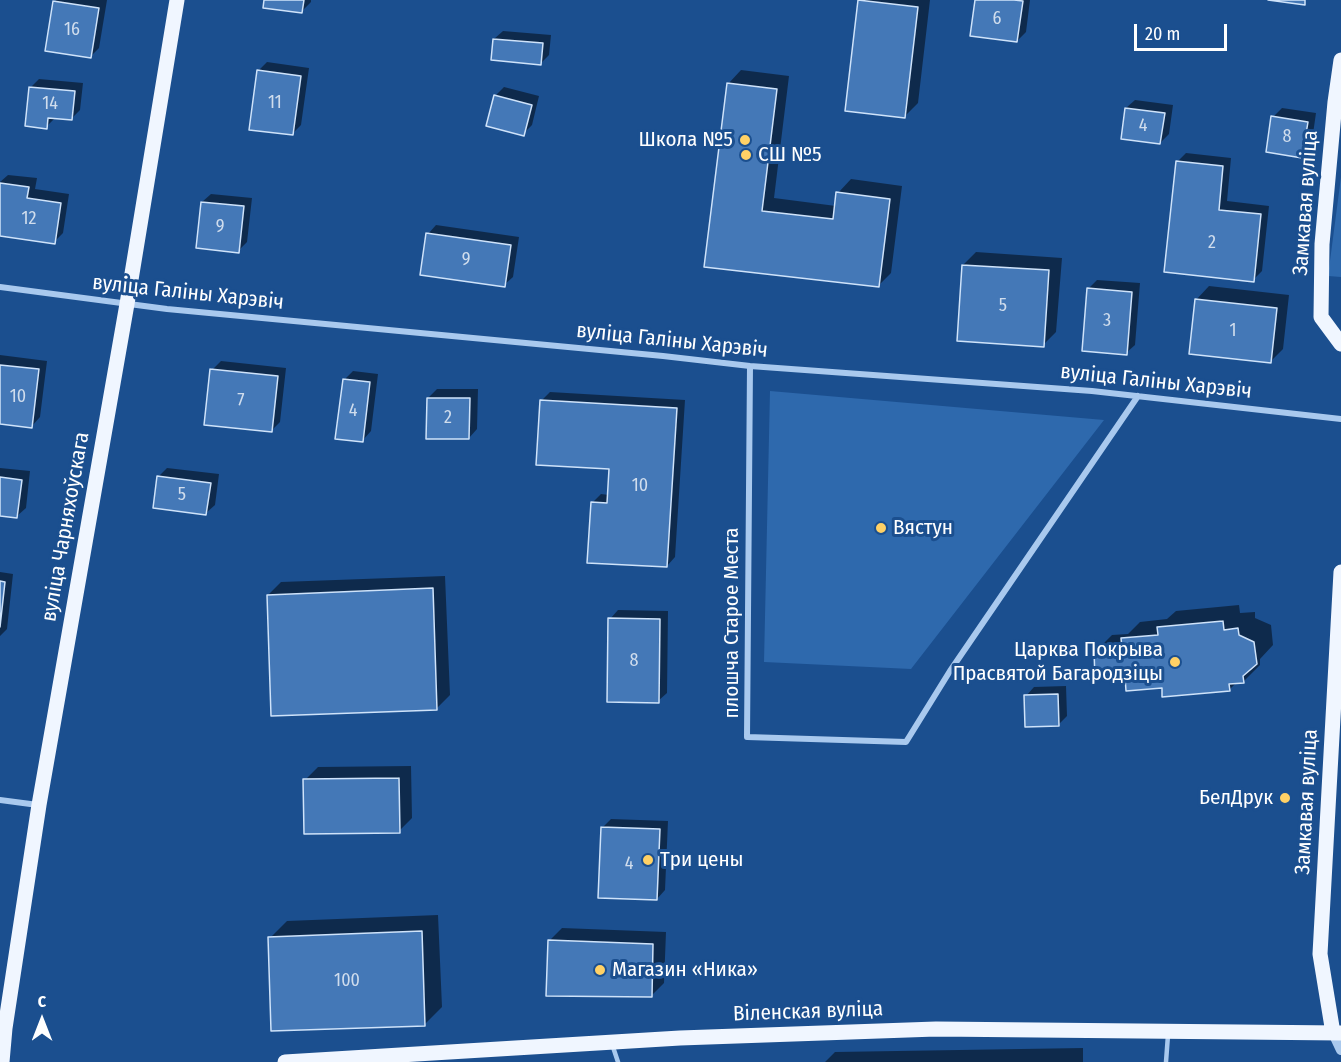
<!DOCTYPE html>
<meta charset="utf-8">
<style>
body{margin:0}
#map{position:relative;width:1341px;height:1062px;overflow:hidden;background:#1b4f8f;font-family:"Fira Sans Condensed",sans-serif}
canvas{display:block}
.north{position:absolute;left:12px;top:990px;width:60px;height:60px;-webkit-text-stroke:4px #1b4f8f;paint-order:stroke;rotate:0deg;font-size:16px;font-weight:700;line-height:24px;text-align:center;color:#fff}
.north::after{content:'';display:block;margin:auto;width:21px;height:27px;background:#fff;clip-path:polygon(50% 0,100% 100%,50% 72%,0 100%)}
.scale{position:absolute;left:1134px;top:24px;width:93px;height:27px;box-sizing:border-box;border:3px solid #fff;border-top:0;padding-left:8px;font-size:18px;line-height:21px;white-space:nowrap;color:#fff;-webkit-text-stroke:4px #1b4f8f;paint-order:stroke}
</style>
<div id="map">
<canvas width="1341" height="1062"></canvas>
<div class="north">С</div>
<div class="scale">20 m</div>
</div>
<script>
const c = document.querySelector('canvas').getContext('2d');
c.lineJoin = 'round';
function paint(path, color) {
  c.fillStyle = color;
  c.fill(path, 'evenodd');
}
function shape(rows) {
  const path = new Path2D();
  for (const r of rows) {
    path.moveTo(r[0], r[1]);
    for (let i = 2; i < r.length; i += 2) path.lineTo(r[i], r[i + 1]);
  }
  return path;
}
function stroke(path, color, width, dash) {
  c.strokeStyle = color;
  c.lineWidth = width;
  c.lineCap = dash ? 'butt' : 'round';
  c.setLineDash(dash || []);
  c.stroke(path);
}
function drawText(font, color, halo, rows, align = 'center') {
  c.font = font + ' "Fira Sans Condensed",sans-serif';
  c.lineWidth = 6;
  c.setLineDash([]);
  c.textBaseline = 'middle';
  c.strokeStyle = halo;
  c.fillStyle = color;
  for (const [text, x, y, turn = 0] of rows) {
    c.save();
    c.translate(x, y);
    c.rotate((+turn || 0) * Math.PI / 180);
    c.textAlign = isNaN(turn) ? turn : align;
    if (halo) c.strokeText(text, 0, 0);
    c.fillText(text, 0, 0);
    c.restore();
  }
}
paint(shape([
 [1341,177,1341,277,1328,276],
 [770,391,1104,420,911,669,764,662]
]), '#2e69ad');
paint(shape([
 [56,0,107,0,99,48,90,57,55,2],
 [266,0,311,0,311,2,302,11],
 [859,0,930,0,918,103,904,117],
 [977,0,1030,0,1026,32,1017,41],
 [503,31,551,35,549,55,540,64,494,39],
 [267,62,309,68,301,125,292,134,258,71],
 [741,70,789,76,774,198,836,206,838,193,851,179,902,186,891,273,878,286,706,265,728,84],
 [39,79,83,83,80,110,71,119,55,118,46,127,30,88],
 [504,87,539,96,532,125,523,134,495,96],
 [1135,100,1173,105,1169,134,1160,143,1126,108],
 [1282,108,1316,113,1311,148,1302,157,1273,117],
 [1186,153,1231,158,1227,201,1269,206,1262,271,1253,280,1177,162],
 [8,175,37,178,35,189,69,194,63,233,54,242,0,234,0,182],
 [211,194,252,198,247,242,238,251,202,202],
 [436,225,519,237,513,277,504,285,428,234],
 [976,252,1062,258,1056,332,1043,345,963,265],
 [1097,280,1140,283,1135,345,1126,353,1088,289],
 [1209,286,1289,295,1283,349,1270,362,1196,300],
 [0,355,47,361,40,417,32,426,0,422],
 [221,361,286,368,280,422,271,431,212,370],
 [353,371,378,374,371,431,363,440,344,380],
 [437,389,478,389,477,429,469,438,428,398],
 [550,392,685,400,675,557,667,566,592,503,601,494,609,495,611,468,541,401],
 [0,468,30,471,26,508,17,516,0,514],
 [167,468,219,474,215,505,206,513,158,477],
 [0,572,13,574,7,629,0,636],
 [445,576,450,695,437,708,268,595,281,582],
 [1239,605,1240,613,1255,612,1255,618,1271,625,1273,645,1260,659,1260,665,1243,682,1237,682,1229,690,1163,687,1126,675,1095,652,1112,635,1128,634,1140,622,1167,619,1176,611],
 [618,610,668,611,667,693,658,701,610,619],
 [1066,686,1067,716,1058,725,1026,696,1034,687],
 [411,766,412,818,399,831,305,780,318,767],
 [611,819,668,821,665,890,657,899,602,828],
 [438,915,442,1007,425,1024,270,938,287,921],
 [562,928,666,932,664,983,651,996,549,941],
 [1083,1048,1083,1062,825,1062,835,1052]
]), '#0007');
const building = shape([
 [264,0,304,0,302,13,263,8,264,0],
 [858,0,918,7,905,118,845,111,858,0],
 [975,0,1014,0,1023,1,1017,42,970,36,975,0],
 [1268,0,1305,0,1305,5,1268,0],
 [53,1,99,8,91,58,45,51,53,1],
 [493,39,543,43,541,65,491,60,493,39],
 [257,70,301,76,293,135,249,130,257,70],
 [727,83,777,89,762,211,833,219,836,192,890,199,879,287,704,267,727,83],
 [29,87,75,91,72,120,48,118,47,129,25,126,29,87],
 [494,95,532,105,524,136,486,126,494,95],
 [1125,108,1165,113,1160,144,1121,139,1125,108],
 [1271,116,1308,122,1302,158,1266,152,1271,116],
 [1176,161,1223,166,1219,210,1261,214,1254,282,1164,272,1176,161],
 [0,183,29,187,27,198,61,203,55,244,0,236,0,183],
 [201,202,244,206,239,253,196,248,201,202],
 [426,233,511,245,505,287,420,275,426,233],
 [962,265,1049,270,1044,347,957,341,962,265],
 [1087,288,1132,292,1127,355,1082,351,1087,288],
 [1195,299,1277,308,1271,363,1189,354,1195,299],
 [0,365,39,369,32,428,0,424,0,365],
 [210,369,278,376,272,432,204,425,210,369],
 [343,379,370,382,363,442,335,439,343,379],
 [427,398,470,398,469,439,426,439,427,398],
 [540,400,677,408,667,567,587,563,591,502,607,503,609,469,536,465,540,400],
 [157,476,211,483,206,515,153,508,157,476],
 [0,477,22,480,17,518,0,516,0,477],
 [0,581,5,582,0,627,0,581],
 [433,588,437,710,271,716,267,595,433,588],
 [608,618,660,619,659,703,607,702,608,618],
 [1223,621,1224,630,1238,628,1239,635,1254,642,1257,664,1243,676,1244,683,1229,684,1230,691,1162,697,1162,688,1126,691,1125,677,1095,679,1094,651,1122,649,1121,638,1158,635,1157,627,1223,621],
 [1058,694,1059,726,1025,727,1024,695,1058,694],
 [399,778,400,833,304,834,303,779,399,778],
 [601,827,660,829,657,900,598,898,601,827],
 [422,931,425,1026,271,1031,268,937,422,931],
 [548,940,653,944,652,997,546,996,548,940]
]);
paint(building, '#4478b7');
stroke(building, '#cfe3fa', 1.5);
stroke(shape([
 [612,1044,618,1062],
 [1166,1062,1168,1035]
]), '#a9c9ee', 4.5);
stroke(shape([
 [0,287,167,309,663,356,750,366,1092,391,1341,419],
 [750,366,747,737,906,742,950,671,1138,396],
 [0,800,38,805]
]), '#a9c9ee', 6);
stroke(shape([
 [1333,1033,1341,1050]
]), '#a9c9ee', 10);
stroke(shape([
 [1341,60,1335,102,1322,244,1321,317,1341,344],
 [1333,1033,1320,954,1341,572],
 [2,1062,5,1028,39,805,127,304,177,0],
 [285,1062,680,1038,936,1029,1341,1033]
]), '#f0f6ff', 15);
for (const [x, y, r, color] of [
 [745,140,6,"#ffd166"],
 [746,155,6,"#ffd166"],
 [881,528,6,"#ffd166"],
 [1175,662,6,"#ffd166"],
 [1285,798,6,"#ffd166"],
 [648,860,6,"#ffd166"],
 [600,970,6,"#ffd166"]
]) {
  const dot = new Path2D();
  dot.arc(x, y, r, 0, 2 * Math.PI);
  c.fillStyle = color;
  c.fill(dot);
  stroke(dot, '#1b4f8f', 2);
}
drawText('18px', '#d0dded', null, [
 ["6",997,19],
 ["16",72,30],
 ["11",275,103],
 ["14",50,104],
 ["4",1143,126],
 ["8",1287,137],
 ["12",29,219],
 ["9",220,227],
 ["2",1212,243],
 ["9",466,260],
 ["5",1003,306],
 ["3",1107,321],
 ["1",1233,331],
 ["10",18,397],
 ["7",241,401],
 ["4",353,411],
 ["2",448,418],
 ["10",640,486],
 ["5",182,495],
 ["8",634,661],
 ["4",629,864],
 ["100",347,981]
]);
drawText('21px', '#fff', '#1b4f8f', [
 ["Школа №5",733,140,"right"],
 ["СШ №5",758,155],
 ["Вястун",893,528],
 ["Царква Покрыва",1163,650,"right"],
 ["Прасвятой Багародзіцы",1163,674,"right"],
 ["БелДрук",1273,798,"right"],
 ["Три цены",660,860],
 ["Магазин «Ника»",612,970]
], 'left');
drawText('21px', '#fff', '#1b4f8f', [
 ["Замкавая вуліца",1306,203,-86],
 ["вуліца Галіны Харэвіч",188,293,6],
 ["вуліца Галіны Харэвіч",672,341,6],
 ["вуліца Галіны Харэвіч",1156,382,6],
 ["вуліца Чарняхоўскага",66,527,-80],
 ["плошча Старое Места",732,623,-90],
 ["Замкавая вуліца",1307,802,-87],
 ["Віленская вуліца",808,1012,-2]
]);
</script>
